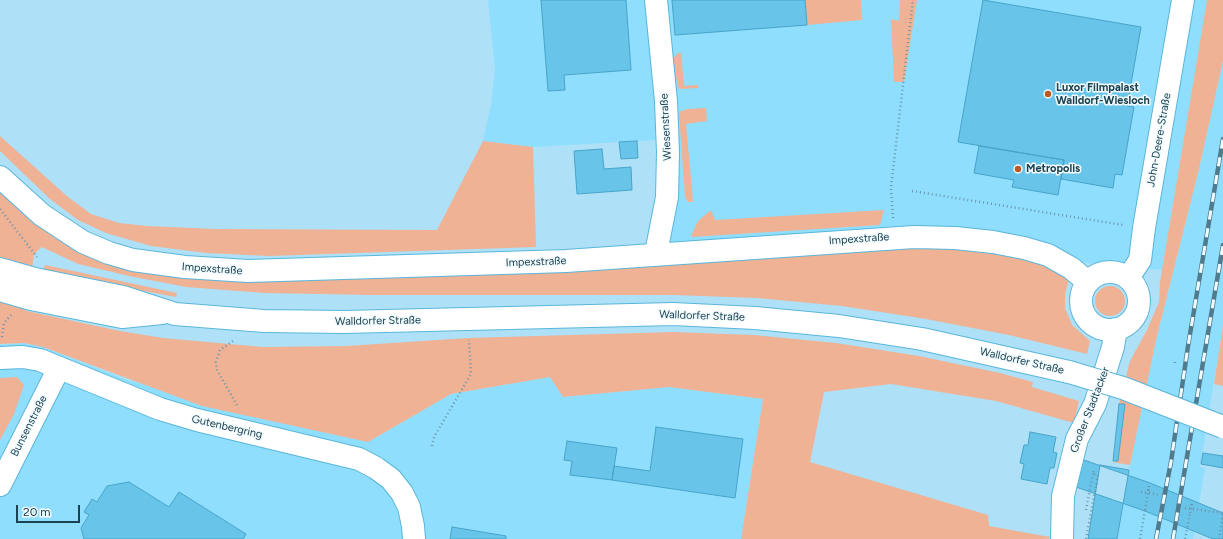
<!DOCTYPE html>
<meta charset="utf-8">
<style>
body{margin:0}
#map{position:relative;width:1223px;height:539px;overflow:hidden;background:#aee1f7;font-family:Figtree,sans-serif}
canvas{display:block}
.scale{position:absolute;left:16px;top:505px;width:64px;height:18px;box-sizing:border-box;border:2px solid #1b4251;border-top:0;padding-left:5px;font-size:12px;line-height:14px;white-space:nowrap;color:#1b4251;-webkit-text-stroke:3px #f2fbfe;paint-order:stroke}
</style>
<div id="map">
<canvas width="1223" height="539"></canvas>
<div class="scale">20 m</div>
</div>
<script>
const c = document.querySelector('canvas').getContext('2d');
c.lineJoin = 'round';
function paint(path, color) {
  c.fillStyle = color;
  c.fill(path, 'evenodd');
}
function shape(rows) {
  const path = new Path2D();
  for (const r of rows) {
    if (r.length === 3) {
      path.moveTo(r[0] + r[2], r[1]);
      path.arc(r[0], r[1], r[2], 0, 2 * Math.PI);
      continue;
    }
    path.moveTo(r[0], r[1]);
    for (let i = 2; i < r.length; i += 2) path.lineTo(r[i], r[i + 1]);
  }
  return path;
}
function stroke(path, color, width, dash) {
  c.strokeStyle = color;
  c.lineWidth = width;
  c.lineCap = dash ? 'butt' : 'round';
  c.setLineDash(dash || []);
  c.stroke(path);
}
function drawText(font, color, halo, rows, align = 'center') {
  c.font = font + ' Figtree,sans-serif';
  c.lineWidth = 3;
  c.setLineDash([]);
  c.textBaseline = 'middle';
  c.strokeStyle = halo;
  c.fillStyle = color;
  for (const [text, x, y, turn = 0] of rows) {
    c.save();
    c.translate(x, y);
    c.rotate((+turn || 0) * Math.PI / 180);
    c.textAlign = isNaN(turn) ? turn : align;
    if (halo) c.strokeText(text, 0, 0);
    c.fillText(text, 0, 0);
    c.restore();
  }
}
paint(shape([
 [488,0,1210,0,1188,116,1162,270,1074,262,656,257,658,195,657,140,533,147,483,141,491,105,495,69],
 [1223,61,1223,325,1200,467,1205,468,1193,539,1118,539,1131,456,1156,340,1199,169],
 [24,343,43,347,127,380,368,442,451,394,550,377,563,397,669,387,763,399,741,539,0,539,0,345]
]), '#8fdefe');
paint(shape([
 [805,0,861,0,862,20,807,25],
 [900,0,917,0,904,82,894,82,891,19,899,21],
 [1207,0,1223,0,1223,61,1199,169,1156,340,1130,465,1112,462,1118,461,1125,405,1119,404,1130,361,1147,330,1159,302,1160,282],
 [678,53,681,53,684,86,698,85,698,88,680,89,678,87,673,59],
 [706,108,707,121,686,124,693,202,688,202,685,197,679,113,681,111,688,109],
 [0,136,68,197,91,214,119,223,147,226,216,229,437,230,483,141,533,147,536,247,269,256,206,253,151,246,106,233,78,220,50,199,0,151],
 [0,190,57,239,79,251,135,265,821,247,982,249,1074,262,1065,294,1065,308,1072,325,1090,341,1087,354,1009,335,926,319,842,306,757,298,674,295,372,295,264,293,186,287,129,276,78,264,42,247,34,254,32,269,0,259],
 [711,210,715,220,884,210,880,225,692,237,691,236,698,221],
 [45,265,177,293,176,297,42,272],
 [1110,301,15],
 [0,297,27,311,120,331,163,338,263,347,346,346,468,338,673,332,754,335,836,343,919,356,1000,373,1033,382,1032,387,1079,401,1074,423,996,401,891,384,824,392,810,462,988,515,989,526,1050,537,1049,539,741,539,763,399,669,387,563,397,550,377,451,394,368,442,202,406,43,347,24,343,0,344],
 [1223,325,1223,386,1214,384],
 [17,377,24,385,14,414,0,440,0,378]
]), '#efb295');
const building = shape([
 [541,0,626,0,631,70,564,75,565,90,548,91,541,0],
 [672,0,805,0,807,25,675,35,672,0],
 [983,0,1141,27,1127,106,1134,107,1122,175,1115,174,1113,188,1061,179,1064,160,958,142,983,0],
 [637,141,638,158,621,159,619,142,637,141],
 [979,146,1064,160,1058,195,1012,187,1014,180,974,173,979,146],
 [602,149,604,169,631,167,632,190,577,194,574,151,602,149],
 [1119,404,1125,404,1118,461,1113,461,1119,404],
 [656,427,743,439,735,498,612,480,614,466,650,471,656,427],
 [1030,432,1056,437,1053,452,1057,453,1054,468,1050,468,1047,484,1021,479,1024,464,1020,463,1024,445,1028,445,1030,432],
 [567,441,617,448,612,480,570,475,572,461,564,460,567,441],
 [1203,453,1223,456,1223,468,1201,464,1203,453],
 [1081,459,1150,483,1223,513,1223,539,1213,539,1145,511,1076,487,1081,459],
 [1100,465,1129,470,1117,539,1088,539,1100,465],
 [129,482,169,507,179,492,246,534,243,539,84,539,81,528,89,515,84,512,92,499,97,502,107,486,129,482],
 [452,527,506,536,506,539,450,539,452,527]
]);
paint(building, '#69c4e9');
stroke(building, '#47a4c8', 1);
const minor = shape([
 [656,0,666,101,668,152,667,197,656,253],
 [0,177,42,215,83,242,109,253,133,260,185,267,248,271,566,261,914,237,955,238,993,242,1024,248,1048,255,1071,268,1088,282],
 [0,269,35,279,123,297,175,314,264,321,344,322,673,314,755,318,839,326,922,339,1069,372],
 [1110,301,29],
 [1128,278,1140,260,1144,228,1183,0],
 [0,290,31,299,122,317,162,313],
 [0,358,23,357,40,360,160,409,197,420,359,459,376,468,391,479,402,493,409,507,413,526,414,539],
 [0,485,59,368],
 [1062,539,1063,496,1077,439,1095,404,1113,347,1116,329]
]);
stroke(minor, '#5ab6da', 24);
stroke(shape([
 [912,191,1123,225],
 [0,209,37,257],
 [893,218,891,187,913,0],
 [2,337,4,323,11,315],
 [233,341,220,350,216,362,217,370,238,407],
 [1175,363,1175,360],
 [432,446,434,437,471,374,469,340],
 [1149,486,1148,493,1160,495],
 [1141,492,1148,493],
 [1185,508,1223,513],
 [1191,509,1192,503],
 [1086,510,1093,473],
 [1086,539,1098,475,1093,474,1094,470],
 [1140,539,1145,510],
 [1185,539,1190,513],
 [1219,539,1223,513]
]), '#6a97aa', 2.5, [1, 3]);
stroke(minor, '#fff', 22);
const rail = shape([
 [1156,539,1171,462,1188,346,1223,139],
 [1173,539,1223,245]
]);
stroke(rail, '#507b8d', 4.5);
stroke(rail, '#f2fbfe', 3, [9]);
const minorBridge = shape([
 [1069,372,1123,388,1223,427]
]);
stroke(minorBridge, '#5ab6da', 24, []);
stroke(shape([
 [1145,510,1149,486],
 [1190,513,1192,503]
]), '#6a97aa', 2.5, [1, 3]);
stroke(minorBridge, '#fff', 22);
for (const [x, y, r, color] of [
 [1048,94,4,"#bd5a21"],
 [1018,169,4,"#bd5a21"]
]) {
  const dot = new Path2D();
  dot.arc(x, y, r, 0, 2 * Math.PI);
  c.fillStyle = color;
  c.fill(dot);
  stroke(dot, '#f2fbfe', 1.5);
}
drawText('bold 11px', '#1b4251', '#f2fbfe', [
 ["Luxor Filmpalast",1056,88],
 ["Walldorf-Wiesloch",1056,101],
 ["Metropolis",1026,169]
], 'left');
drawText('11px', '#1b4251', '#f2fbfe', [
 ["Wiesenstraße",666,127,-93],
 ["John-Deere-Straße",1159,140,-80],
 ["Impexstraße",859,239,-4],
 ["Impexstraße",536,262,-2],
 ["Impexstraße",212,269,4],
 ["Walldorfer Straße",702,316,2],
 ["Walldorfer Straße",378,321,-1],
 ["Walldorfer Straße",1022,361,13],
 ["Großer Stadtacker",1090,410,-69],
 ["Bunsenstraße",29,426,-63],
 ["Gutenbergring",227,427,13]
]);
</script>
